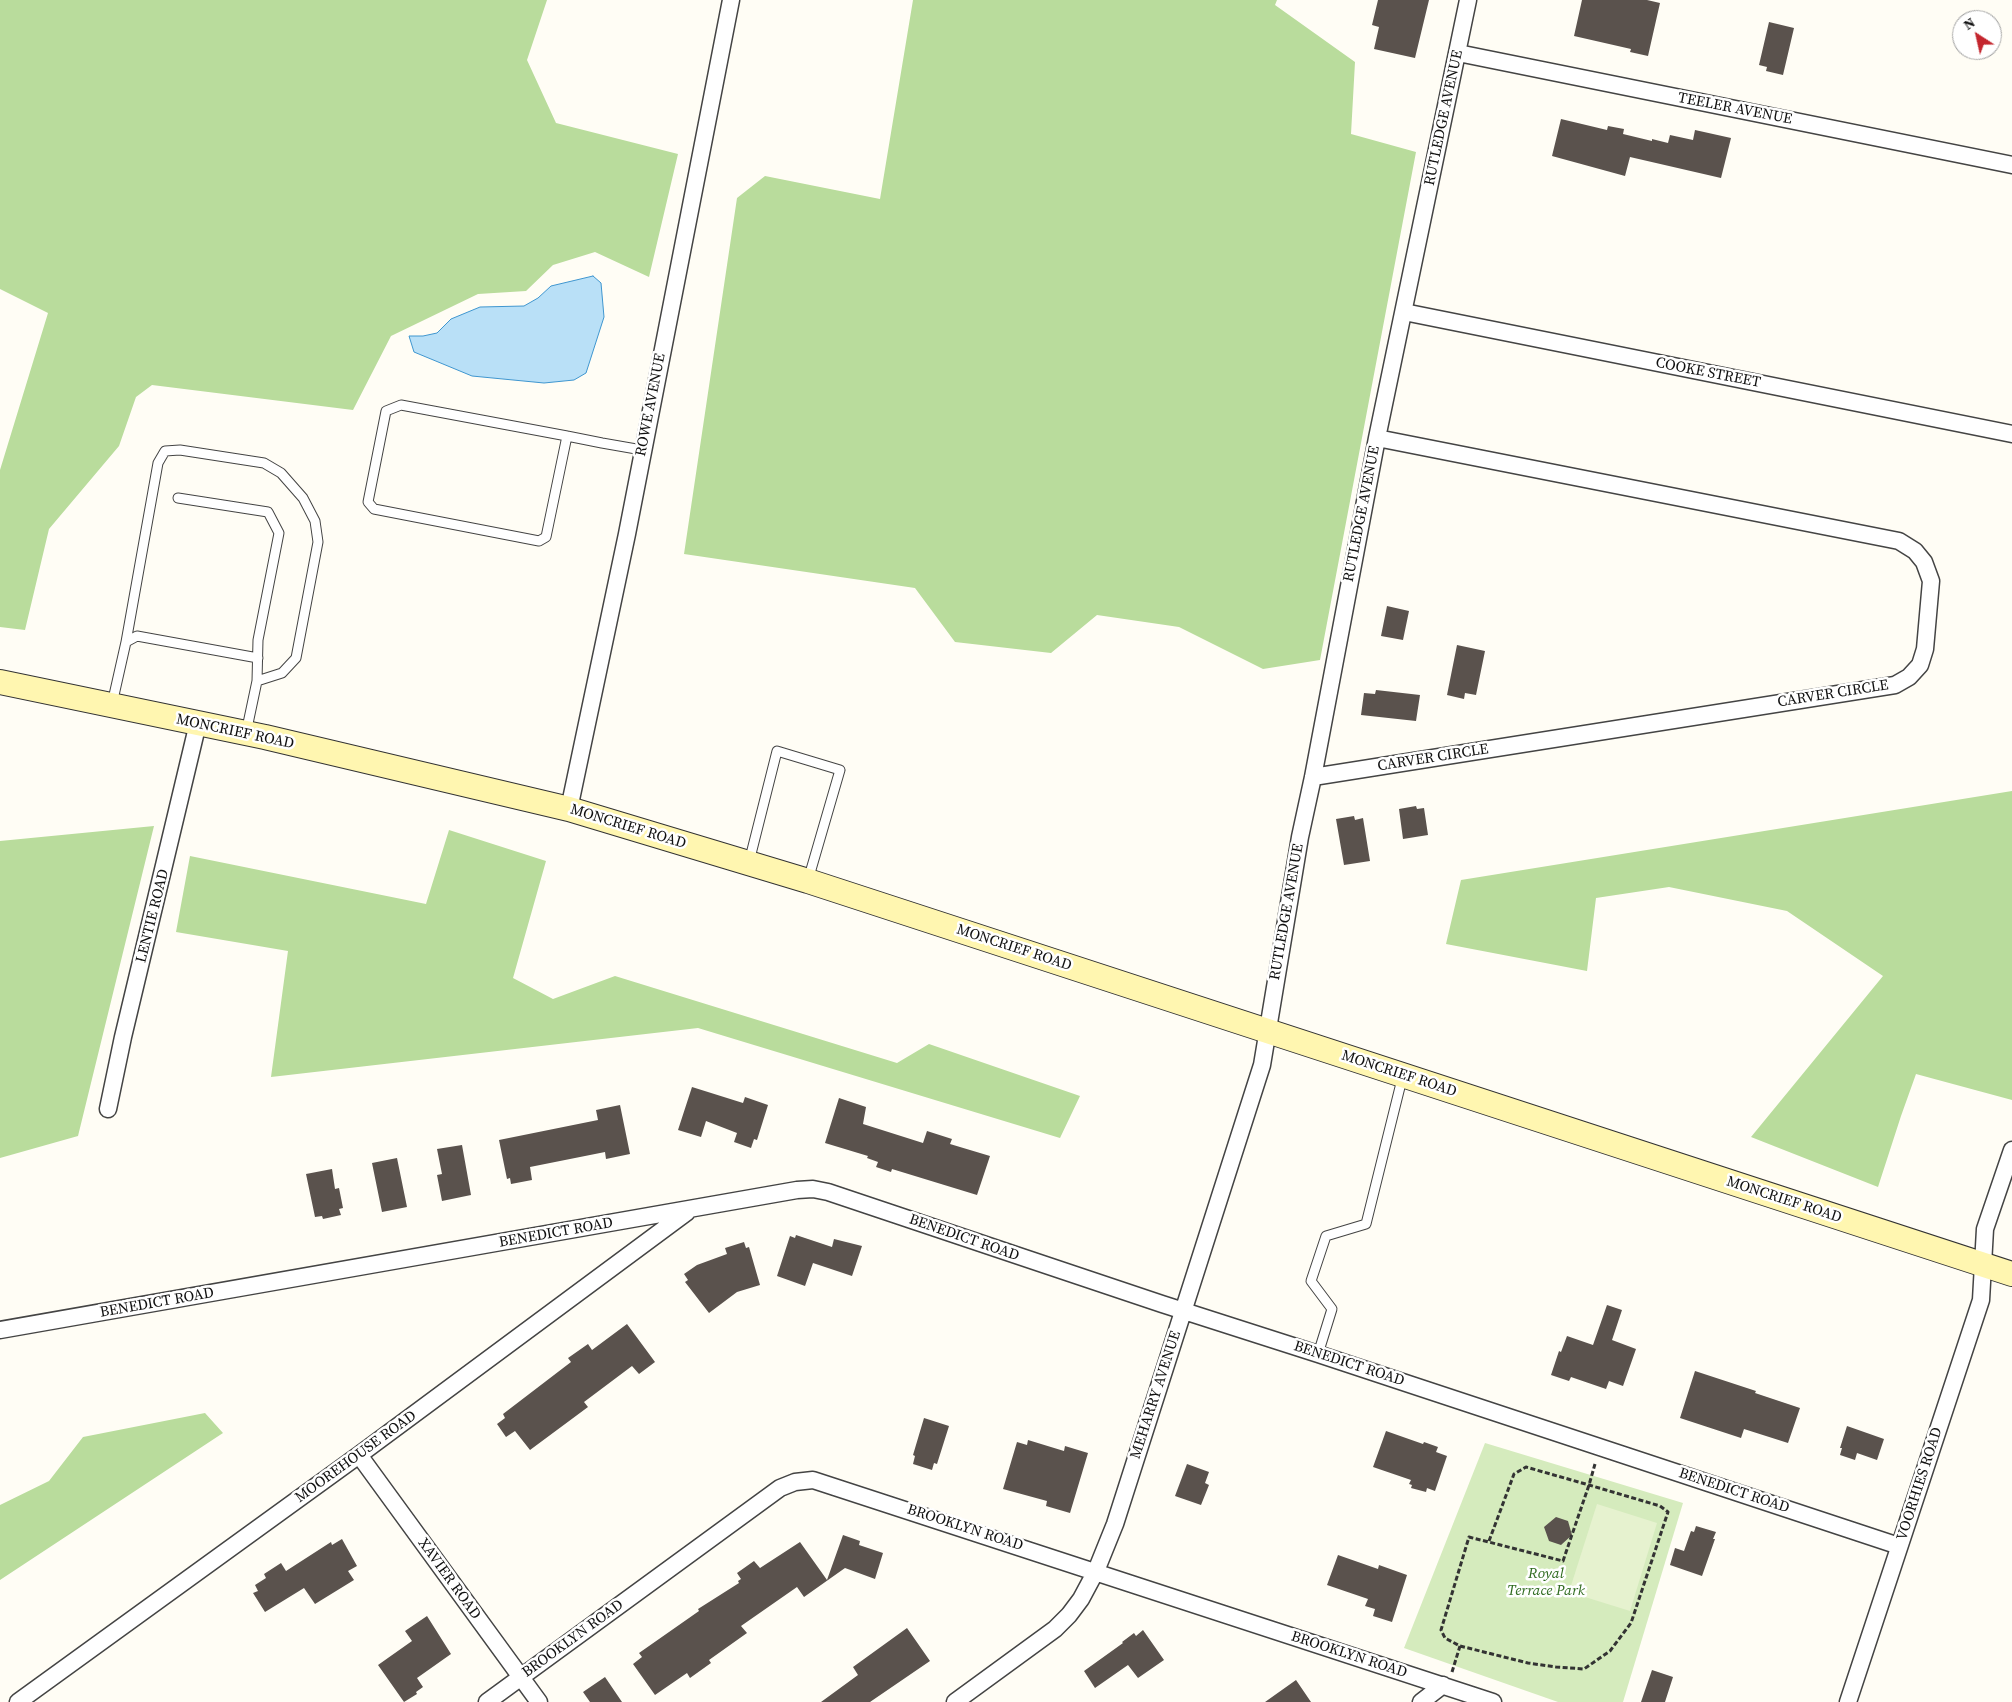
<!DOCTYPE html>
<style>
body{margin:0}
#map{position:relative;width:2012px;height:1702px;overflow:hidden;background:#fffdf5;font-family:"Source Serif 4",serif}
canvas{display:block}
.north{position:absolute;left:1952px;top:10px;width:50px;height:50px;box-sizing:border-box;background:#fff;border:1px solid #a0a0a0;border-radius:50%;rotate:325deg;font-size:14px;font-weight:700;line-height:20px;text-align:center;color:#111}
.north::after{content:'';display:block;margin:auto;width:18px;height:22px;background:#c4262e;clip-path:polygon(50% 0,100% 100%,50% 72%,0 100%)}
</style>
<div id="map">
<canvas width="2012" height="1702"></canvas>
<div class="north">N</div>
</div>
<script>
const c = document.querySelector('canvas').getContext('2d');
c.lineJoin = 'round';
function paint(path, color) {
  c.fillStyle = color;
  c.fill(path, 'evenodd');
}
function shape(rows) {
  const path = new Path2D();
  for (const r of rows) {
    path.moveTo(r[0], r[1]);
    for (let i = 2; i < r.length; i += 2) path.lineTo(r[i], r[i + 1]);
  }
  return path;
}
function stroke(path, color, width, dash) {
  c.strokeStyle = color;
  c.lineWidth = width;
  c.lineCap = dash ? 'butt' : 'round';
  c.setLineDash(dash || []);
  c.stroke(path);
}
function drawText(font, color, halo, rows, align = 'center') {
  c.font = font + ' "Source Serif 4",serif';
  c.lineWidth = 5;
  c.setLineDash([]);
  c.textBaseline = 'middle';
  c.strokeStyle = halo;
  c.fillStyle = color;
  for (const [text, x, y, turn = 0] of rows) {
    c.save();
    c.translate(x, y);
    c.rotate((+turn || 0) * Math.PI / 180);
    c.textAlign = isNaN(turn) ? turn : align;
    if (halo) c.strokeText(text, 0, 0);
    c.fillText(text, 0, 0);
    c.restore();
  }
}
paint(shape([
 [1485,1443,1683,1503,1623,1702,1558,1702,1404,1648]
]), '#d5ebbd');
paint(shape([
 [0,0,547,0,527,60,556,123,678,154,649,277,595,252,553,265,526,291,478,294,391,336,353,410,152,385,136,397,119,446,49,529,25,630,0,627,0,470,48,313,0,289],
 [913,0,1277,0,1275,5,1355,62,1351,134,1416,152,1320,660,1263,669,1179,627,1097,615,1051,653,955,642,915,588,684,554,737,198,765,176,880,199],
 [2012,791,2012,1100,1916,1074,1901,1116,1878,1187,1751,1137,1883,976,1787,911,1669,887,1596,898,1587,971,1446,944,1461,880],
 [154,826,78,1136,0,1158,0,841],
 [449,830,546,861,513,978,553,999,615,976,897,1063,929,1044,1080,1096,1060,1138,698,1028,271,1077,288,951,176,932,190,856,426,904],
 [205,1413,223,1433,0,1580,0,1505,49,1481,83,1437]
]), '#b9dc9c');
paint(shape([
 [1597,1504,1657,1523,1630,1611,1569,1592]
]), '#e6f2cf');
const water = shape([
 [593,276,601,283,604,317,586,373,574,380,544,383,472,376,414,352,409,336,423,336,437,333,451,319,480,307,524,306,538,298,551,286,593,276]
]);
paint(water, '#b9e0f7');
stroke(water, '#3f96cf', 1);
paint(shape([
 [1378,0,1429,0,1415,58,1374,49,1379,27,1372,25],
 [1582,0,1647,0,1660,3,1648,56,1630,52,1631,49,1574,36],
 [1769,22,1794,28,1783,75,1766,71,1767,67,1759,65],
 [1561,119,1607,130,1608,126,1624,129,1623,134,1652,141,1652,139,1668,143,1670,135,1693,140,1695,130,1731,138,1721,178,1630,157,1625,176,1552,156],
 [1387,606,1409,611,1403,640,1381,636],
 [1457,645,1485,651,1476,695,1465,693,1464,699,1447,695],
 [1376,690,1420,695,1416,721,1361,715,1364,693,1375,694],
 [1416,806,1417,809,1424,808,1428,835,1403,839,1399,809],
 [1354,816,1355,820,1363,818,1370,861,1344,865,1336,819],
 [692,1087,743,1103,745,1097,768,1105,757,1140,754,1139,751,1148,734,1142,737,1133,706,1121,701,1137,678,1130],
 [839,1098,866,1107,863,1124,923,1143,927,1131,952,1139,950,1144,990,1156,977,1195,892,1169,891,1172,876,1167,878,1162,867,1158,868,1156,825,1143],
 [620,1105,630,1154,606,1159,605,1152,530,1167,532,1180,511,1184,510,1178,507,1179,499,1140,598,1120,596,1110],
 [462,1145,471,1195,442,1201,437,1175,442,1174,437,1149],
 [397,1158,407,1207,382,1212,372,1163],
 [332,1169,335,1189,339,1188,343,1208,339,1209,341,1215,323,1219,322,1216,315,1217,306,1174],
 [796,1235,832,1247,834,1239,862,1246,852,1276,813,1263,805,1286,777,1276,790,1236,795,1238],
 [744,1242,746,1248,749,1247,760,1285,737,1292,709,1313,685,1282,688,1280,684,1274,697,1265,727,1254,725,1248],
 [1607,1305,1622,1310,1612,1340,1636,1349,1623,1386,1609,1381,1606,1389,1571,1377,1569,1381,1551,1375,1559,1351,1561,1352,1567,1336,1593,1345],
 [627,1324,655,1362,639,1374,632,1366,584,1402,588,1407,530,1450,515,1431,506,1437,497,1424,505,1418,503,1414,571,1362,568,1358,588,1344,592,1350],
 [1695,1371,1756,1391,1755,1393,1800,1408,1788,1443,1744,1429,1741,1438,1680,1418],
 [924,1418,949,1426,937,1464,934,1463,932,1470,913,1464,915,1456,913,1455],
 [1847,1426,1884,1439,1877,1460,1857,1453,1855,1460,1840,1455,1842,1448,1840,1448],
 [1386,1431,1423,1444,1424,1442,1438,1447,1436,1452,1447,1456,1435,1491,1427,1488,1426,1492,1411,1488,1412,1485,1409,1484,1411,1480,1373,1467],
 [1028,1440,1064,1451,1065,1446,1088,1453,1070,1513,1046,1506,1047,1501,1003,1489,1017,1442,1027,1445],
 [1187,1464,1209,1472,1205,1483,1209,1485,1201,1505,1175,1496],
 [1556,1517,1568,1521,1572,1535,1561,1545,1549,1541,1544,1527],
 [1696,1526,1716,1532,1713,1539,1715,1539,1702,1576,1670,1565,1675,1548,1684,1551,1691,1531,1694,1532],
 [843,1535,860,1541,859,1545,883,1553,875,1579,845,1568,804,1597,797,1587,741,1626,747,1633,709,1660,711,1663,690,1678,687,1673,655,1695,633,1664,642,1657,639,1653,699,1611,698,1609,739,1583,738,1581,741,1579,737,1573,754,1561,760,1568,800,1542,827,1580],
 [342,1539,357,1566,348,1571,354,1580,315,1604,304,1588,265,1612,253,1593,258,1591,255,1585,266,1578,264,1574,281,1563,286,1571,331,1542,332,1545],
 [1338,1555,1378,1569,1379,1565,1407,1575,1392,1622,1373,1616,1375,1609,1365,1606,1368,1599,1327,1585],
 [427,1616,451,1654,417,1678,423,1687,416,1692,417,1694,404,1702,378,1665,412,1641,405,1631],
 [907,1628,930,1661,870,1702,821,1702,858,1675,853,1667],
 [1143,1630,1164,1660,1138,1678,1128,1665,1095,1688,1084,1671,1123,1643,1122,1642,1134,1633,1136,1636],
 [1652,1670,1673,1677,1665,1702,1641,1702],
 [605,1677,622,1702,590,1702,583,1692],
 [1296,1680,1311,1702,1265,1702]
]), '#5a524d');
const lane = shape([
 [567,436,546,537,539,541,374,509,368,502,386,411,401,405,567,436,602,443,642,450],
 [178,498,268,512,279,533,258,640,257,681,246,733],
 [126,642,158,463,165,451,180,450,264,463,281,473,303,498,315,521,318,542,296,658,282,673,257,681],
 [112,704,126,642,137,636,258,658],
 [749,862,777,751,840,770,808,880],
 [1318,1354,1332,1309,1311,1281,1326,1236,1366,1224,1403,1075]
]);
const street = shape([
 [1458,53,2012,165],
 [1404,312,2012,434],
 [1313,777,1895,685,1909,677,1920,665,1925,649,1931,581,1924,562,1915,551,1899,541,1377,438],
 [569,809,627,534,731,0],
 [108,1109,123,1037,198,723],
 [0,1330,797,1190,813,1189,828,1192,1162,1304,1318,1354,1899,1546],
 [359,1455,539,1702],
 [18,1702,359,1455,687,1212],
 [487,1702,780,1488,795,1482,813,1480,1493,1702],
 [955,1702,1055,1629,1069,1615,1081,1599,1096,1571,1115,1524,1262,1065,1300,837,1313,777,1377,438,1468,0],
 [1421,1702,1443,1685],
 [1848,1702,1981,1300,1985,1229,2012,1150]
]);
const secondary = shape([
 [0,682,265,737,569,809,808,881,2012,1274]
]);
stroke(lane, '#444', 11);
stroke(street, '#444', 19);
stroke(secondary, '#333', 26);
stroke(shape([
 [1489,1541,1514,1474,1526,1467,1589,1485,1660,1506,1668,1512,1631,1623,1610,1651,1584,1669,1556,1667,1528,1663,1460,1646,1445,1638,1441,1630,1469,1537,1563,1561,1589,1485,1595,1464],
 [1452,1672,1460,1646]
]), '#333', 3, [5, 2.5]);
stroke(lane, '#fff', 9);
stroke(street, '#fff', 16);
stroke(secondary, '#fff6b0', 24);
drawText('15px', '#111', '#fff', [
 ["TEELER AVENUE",1735,109,11],
 ["RUTLEDGE AVENUE",1444,118,-78],
 ["COOKE STREET",1708,373,11],
 ["ROWE AVENUE",651,405,-79],
 ["RUTLEDGE AVENUE",1362,514,-79],
 ["CARVER CIRCLE",1833,694,-9],
 ["MONCRIEF ROAD",235,732,12],
 ["CARVER CIRCLE",1433,758,-9],
 ["MONCRIEF ROAD",628,827,17],
 ["RUTLEDGE AVENUE",1287,912,-80],
 ["LENTIE ROAD",153,916,-76],
 ["MONCRIEF ROAD",1014,948,18],
 ["MONCRIEF ROAD",1399,1074,18],
 ["MONCRIEF ROAD",1784,1200,18],
 ["BENEDICT ROAD",556,1233,-10],
 ["BENEDICT ROAD",964,1238,19],
 ["BENEDICT ROAD",157,1303,-10],
 ["BENEDICT ROAD",1349,1364,18],
 ["MEHARRY AVENUE",1156,1395,-72],
 ["MOOREHOUSE ROAD",356,1457,-36],
 ["VOORHIES ROAD",1920,1484,-72],
 ["BENEDICT ROAD",1734,1491,18],
 ["BROOKLYN ROAD",965,1528,18],
 ["XAVIER ROAD",449,1579,54],
 ["BROOKLYN ROAD",573,1639,-36],
 ["BROOKLYN ROAD",1349,1655,18]
]);
drawText('italic 15px', '#2f6b1f', '#fff', [
 ["Royal",1546,1574],
 ["Terrace Park",1546,1591]
]);
</script>
